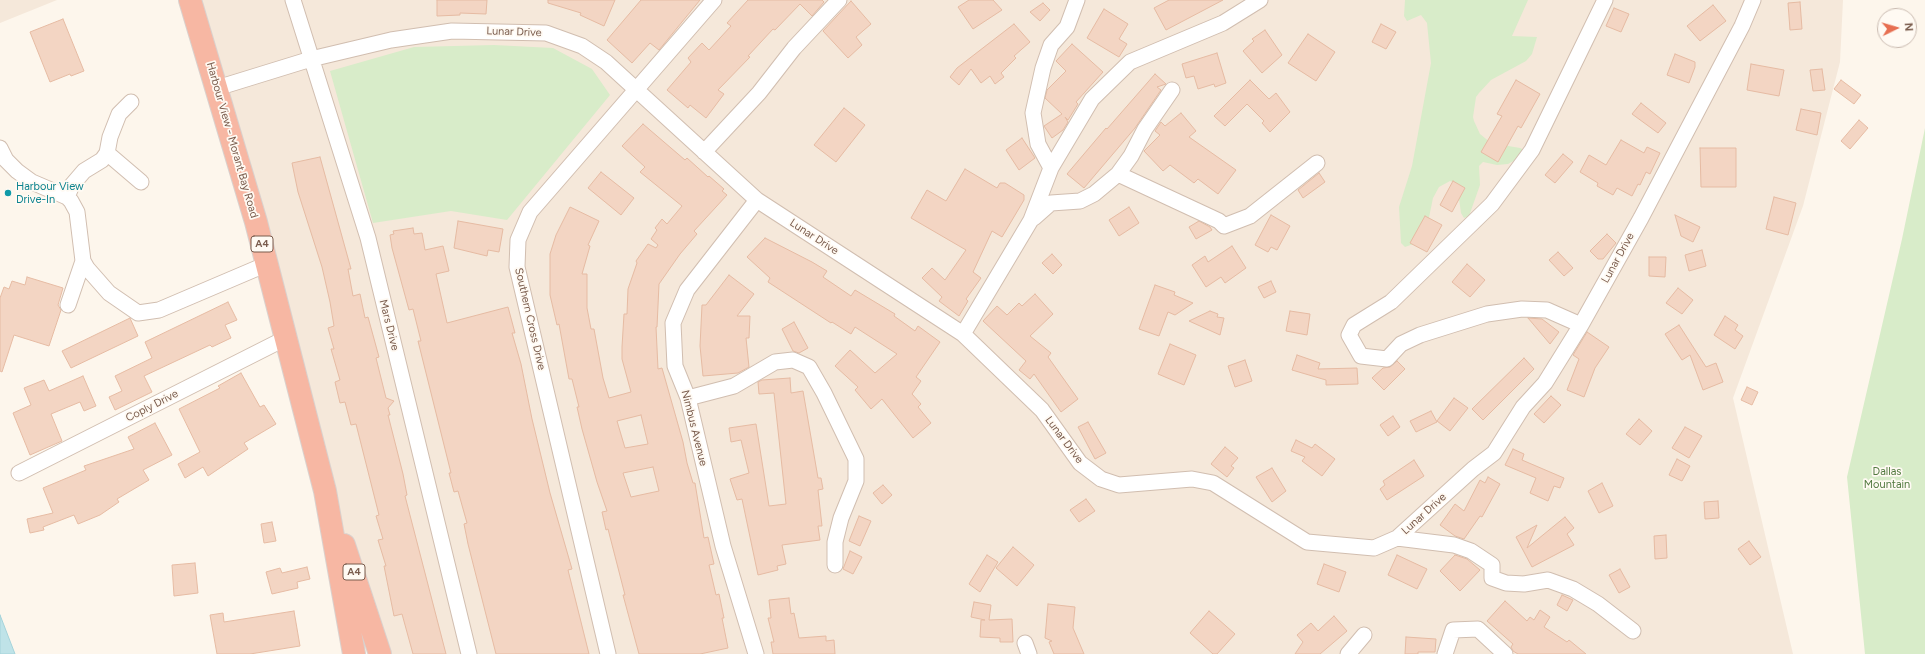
<!DOCTYPE html>
<style>
body{margin:0}
#map{position:relative;width:1925px;height:654px;overflow:hidden;background:#fdf6ec;font-family:Figtree,sans-serif}
canvas{display:block}
.north{position:absolute;left:1877px;top:8px;width:40px;height:40px;box-sizing:border-box;background:#fffaf3;border:1px solid #cabbb1;border-radius:50%;rotate:85deg;font-size:11px;font-weight:700;line-height:16px;text-align:center;color:#7a5c4d}
.north::after{content:'';display:block;margin:auto;width:14px;height:18px;background:#e76f51;clip-path:polygon(50% 0,100% 100%,50% 72%,0 100%)}
</style>
<div id="map">
<canvas width="1925" height="654"></canvas>
<div class="north">N</div>
</div>
<script>
const c = document.querySelector('canvas').getContext('2d');
c.lineJoin = 'round';
function paint(path, color) {
  c.fillStyle = color;
  c.fill(path, 'evenodd');
}
function shape(rows) {
  const path = new Path2D();
  for (const r of rows) {
    path.moveTo(r[0], r[1]);
    for (let i = 2; i < r.length; i += 2) path.lineTo(r[i], r[i + 1]);
  }
  return path;
}
function stroke(path, color, width, dash) {
  c.strokeStyle = color;
  c.lineWidth = width;
  c.lineCap = dash ? 'butt' : 'round';
  c.setLineDash(dash || []);
  c.stroke(path);
}
function drawText(font, color, halo, rows, align = 'center') {
  c.font = font + ' Figtree,sans-serif';
  c.lineWidth = 3.5;
  c.setLineDash([]);
  c.textBaseline = 'middle';
  c.strokeStyle = halo;
  c.fillStyle = color;
  for (const [text, x, y, turn = 0] of rows) {
    c.save();
    c.translate(x, y);
    c.rotate((+turn || 0) * Math.PI / 180);
    c.textAlign = isNaN(turn) ? turn : align;
    if (halo) c.strokeText(text, 0, 0);
    c.fillText(text, 0, 0);
    c.restore();
  }
}
paint(shape([
 [0,0,57,0,0,23],
 [191,0,1843,0,1840,62,1803,206,1733,398,1793,654,373,654]
]), '#f5e8da');
paint(shape([
 [1405,0,1528,0,1512,36,1537,37,1532,54,1526,61,1491,80,1479,93,1476,97,1473,117,1474,121,1480,134,1491,143,1520,148,1524,150,1526,154,1508,164,1497,165,1483,162,1479,166,1480,185,1469,216,1464,218,1461,213,1457,184,1450,181,1439,187,1433,198,1426,232,1419,242,1405,247,1401,243,1399,207,1412,166,1431,63,1427,23,1421,15,1407,21,1404,16],
 [494,45,553,48,592,69,610,95,507,220,451,211,373,223,330,71,414,47],
 [1925,128,1925,654,1865,654,1847,477,1902,239]
]), '#d8ecc9');
const water = shape([
 [0,615,15,654,0,654,0,615]
]);
paint(water, '#bfe3e8');
stroke(water, '#a5d3da', 1);
const building = shape([
 [437,0,487,0,486,14,460,13,460,15,437,16,437,0],
 [548,0,615,0,604,26,580,15,581,13,548,3,548,0],
 [641,0,700,0,659,50,650,43,632,63,607,40,641,0],
 [748,0,822,0,824,2,812,16,800,4,775,30,773,29,748,56,750,57,718,90,724,94,706,118,690,105,688,108,667,90,691,62,688,58,702,43,709,50,731,26,727,23,748,0],
 [969,0,993,0,1002,10,973,29,958,7,969,0],
 [1169,0,1223,0,1166,30,1154,8,1169,0],
 [851,1,871,24,856,37,862,45,848,58,823,31,851,1],
 [1800,2,1802,29,1790,30,1788,3,1800,2],
 [1043,3,1050,10,1040,21,1030,12,1043,3],
 [1713,5,1726,21,1700,41,1687,26,1713,5],
 [1614,8,1629,14,1621,32,1606,26,1614,8],
 [1104,9,1128,24,1119,39,1127,44,1119,57,1087,38,1104,9],
 [63,19,84,71,71,76,70,74,50,82,30,32,63,19],
 [1014,24,1030,42,1014,56,1016,58,1001,73,1004,77,995,84,990,76,981,83,971,69,959,85,950,77,957,68,1014,24],
 [1381,24,1396,32,1386,49,1372,42,1381,24],
 [1265,30,1282,55,1262,73,1243,51,1254,41,1252,39,1265,30],
 [1308,34,1335,52,1316,81,1288,63,1308,34],
 [1072,44,1103,72,1076,102,1078,104,1068,120,1065,117,1068,122,1063,130,1052,138,1044,126,1062,114,1045,98,1047,90,1066,71,1056,61,1072,44],
 [1217,53,1226,83,1215,87,1214,84,1198,89,1194,76,1186,78,1182,64,1217,53],
 [1675,54,1695,62,1695,67,1689,83,1667,75,1675,54],
 [1751,64,1784,70,1779,96,1747,90,1751,64],
 [1822,69,1825,90,1813,91,1810,70,1822,69],
 [1155,74,1166,84,1157,87,1161,90,1135,128,1084,188,1067,174,1106,128,1107,129,1155,74],
 [1250,80,1269,99,1276,93,1290,112,1270,132,1262,123,1264,121,1247,104,1225,126,1214,116,1250,80],
 [1516,80,1540,94,1521,128,1518,126,1498,162,1481,152,1502,116,1497,114,1516,80],
 [1841,80,1861,95,1854,104,1834,89,1841,80],
 [1641,103,1666,123,1658,133,1632,114,1641,103],
 [844,108,865,125,836,162,814,145,844,108],
 [1801,109,1821,113,1817,135,1796,130,1801,109],
 [1181,113,1196,131,1189,137,1236,170,1218,194,1198,179,1194,183,1170,165,1163,171,1144,151,1160,135,1155,131,1161,122,1165,126,1181,113],
 [1859,120,1868,128,1850,149,1841,141,1859,120],
 [643,124,685,160,687,158,708,177,709,176,724,189,722,191,727,195,694,231,697,234,680,254,659,284,657,327,656,327,658,369,662,368,683,442,687,463,693,483,695,483,704,538,708,537,714,564,709,565,716,595,719,594,724,618,722,618,728,648,700,654,639,654,623,595,625,595,608,529,606,530,602,512,607,511,597,482,582,429,577,407,579,407,572,379,569,379,559,324,557,325,550,295,550,254,556,235,570,207,599,221,588,245,590,246,582,274,587,274,587,308,591,329,594,329,603,378,609,398,631,392,622,359,622,347,624,314,627,314,628,289,637,263,636,261,648,244,656,248,658,245,651,239,657,230,655,228,662,219,667,224,682,206,640,172,645,167,622,146,643,124],
 [641,415,648,444,625,448,617,421,641,415],
 [653,467,659,491,631,497,623,473,653,467],
 [1022,138,1035,158,1019,170,1006,150,1022,138],
 [1621,140,1644,153,1647,147,1660,153,1650,174,1646,172,1640,185,1638,184,1632,196,1617,188,1613,195,1597,186,1598,183,1580,172,1589,155,1606,165,1621,140],
 [1700,148,1736,148,1736,187,1701,187,1700,148],
 [1563,154,1573,162,1555,183,1545,175,1563,154],
 [320,157,351,269,348,269,353,296,360,294,365,318,368,317,379,357,376,358,386,398,394,401,388,408,390,415,388,415,403,474,407,495,405,496,446,654,413,654,402,614,394,616,384,566,386,566,378,540,383,539,376,516,379,515,356,424,351,425,345,402,340,403,335,382,340,380,331,349,334,349,328,328,334,326,330,302,322,267,298,192,292,163,320,157],
 [965,169,997,188,1000,183,1005,183,1024,195,1024,200,1002,237,992,231,973,272,981,278,966,299,968,301,959,316,939,301,942,297,922,278,932,268,945,280,966,250,911,218,927,190,946,201,965,169],
 [601,172,634,198,621,215,588,188,601,172],
 [1319,173,1325,182,1303,198,1298,190,1319,173],
 [1453,181,1465,188,1452,212,1440,205,1453,181],
 [1774,197,1796,203,1788,235,1766,229,1774,197],
 [1129,207,1139,223,1119,236,1109,220,1129,207],
 [1271,215,1290,226,1277,250,1271,247,1268,252,1255,245,1271,215],
 [1675,215,1700,227,1693,242,1681,236,1675,215],
 [1425,216,1442,225,1427,252,1410,243,1425,216],
 [458,221,503,229,499,252,488,250,487,256,454,248,458,221],
 [1199,221,1210,227,1212,230,1196,239,1189,227,1199,221],
 [413,228,414,234,422,233,425,250,443,246,449,271,436,274,447,323,508,307,515,333,512,333,521,364,532,419,550,493,572,569,568,570,589,654,496,654,468,544,464,524,467,523,458,491,454,492,449,473,451,473,418,341,421,341,413,309,409,310,392,248,390,235,394,234,393,231,413,228],
 [1607,234,1616,243,1603,259,1598,259,1590,251,1607,234],
 [765,238,812,262,827,271,823,277,851,296,855,290,895,314,894,316,915,331,918,326,940,342,916,377,921,381,912,394,921,404,918,407,931,423,913,438,882,399,871,409,855,390,858,387,835,366,850,350,875,373,897,354,855,327,851,334,832,322,831,323,768,282,770,278,747,257,765,238],
 [1232,246,1246,268,1225,283,1221,277,1206,287,1192,265,1205,256,1208,262,1232,246],
 [1702,250,1706,266,1689,271,1685,255,1702,250],
 [1558,252,1573,268,1564,276,1549,260,1558,252],
 [1052,254,1062,265,1053,274,1042,263,1052,254],
 [1649,257,1666,257,1665,277,1649,276,1649,257],
 [1467,264,1485,280,1470,297,1452,282,1467,264],
 [729,275,754,294,737,316,750,316,749,338,746,338,749,367,738,373,703,376,700,346,702,305,706,305,729,275],
 [27,277,63,288,58,305,61,310,49,346,14,335,2,372,0,371,0,298,4,287,9,289,12,281,25,285,27,277],
 [1271,281,1276,292,1264,298,1258,287,1271,281],
 [1155,285,1175,292,1174,295,1193,303,1175,315,1168,312,1159,336,1139,329,1155,285],
 [1678,288,1693,300,1682,314,1666,303,1678,288],
 [1035,294,1053,314,1030,336,1051,353,1048,357,1078,399,1061,412,1034,374,1030,379,1019,370,1026,361,983,321,997,306,1007,315,1019,303,1022,306,1035,294],
 [228,302,237,320,225,325,231,338,212,347,210,345,144,376,152,392,115,410,109,397,122,391,115,376,152,358,145,342,228,302],
 [1210,311,1218,314,1217,317,1224,318,1220,335,1189,321,1210,311],
 [1290,311,1310,314,1307,335,1286,331,1290,311],
 [1725,316,1738,325,1735,330,1743,336,1735,349,1714,335,1725,316],
 [130,318,138,336,71,368,62,351,130,318],
 [1528,318,1542,319,1559,332,1550,344,1528,318],
 [794,322,808,348,799,353,793,351,782,329,794,322],
 [1679,325,1706,367,1716,363,1723,382,1703,390,1690,355,1682,360,1665,334,1679,325],
 [1587,332,1609,347,1595,368,1584,397,1567,390,1579,359,1573,355,1587,332],
 [1170,344,1196,355,1184,385,1158,374,1170,344],
 [1297,355,1320,363,1318,369,1357,368,1358,384,1326,385,1326,380,1292,370,1297,355],
 [1524,358,1534,369,1483,420,1472,409,1524,358],
 [1245,360,1252,381,1235,387,1228,366,1245,360],
 [1397,361,1405,369,1384,390,1372,378,1383,368,1390,367,1397,361],
 [241,373,260,407,264,405,276,424,244,443,248,449,208,476,203,467,185,478,178,464,200,452,179,409,220,388,218,386,241,373],
 [83,376,96,406,84,411,80,402,51,414,62,441,30,455,13,413,31,405,24,388,44,380,49,391,83,376],
 [790,378,791,393,803,391,818,478,821,478,823,489,818,490,822,526,818,526,820,540,782,545,786,564,777,566,778,570,758,575,742,499,737,500,730,479,749,473,741,440,731,442,729,428,756,424,769,506,786,504,774,393,759,394,758,382,762,380,790,378],
 [1747,387,1758,392,1752,405,1741,400,1747,387],
 [1551,396,1561,405,1544,423,1534,414,1551,396],
 [1454,398,1468,408,1450,431,1437,421,1454,398],
 [1431,411,1437,422,1416,432,1410,421,1431,411],
 [1393,416,1400,427,1388,436,1380,425,1393,416],
 [1639,419,1652,431,1640,445,1626,434,1639,419],
 [1088,422,1106,453,1095,459,1078,427,1088,422],
 [155,423,172,455,143,470,149,480,117,499,119,502,100,515,78,524,74,515,43,527,44,530,30,533,27,519,53,513,43,488,86,470,84,466,134,449,128,437,155,423],
 [1685,427,1702,436,1689,458,1672,448,1685,427],
 [1296,440,1312,448,1315,444,1335,459,1322,476,1302,461,1305,457,1291,451,1296,440],
 [1225,447,1238,458,1231,466,1234,468,1227,477,1211,464,1225,447],
 [1513,449,1524,454,1522,460,1564,478,1560,488,1554,486,1548,501,1530,493,1536,478,1505,465,1513,449],
 [1677,459,1690,466,1682,481,1669,475,1677,459],
 [1414,460,1424,476,1387,500,1380,489,1385,485,1383,481,1414,460],
 [1272,468,1286,491,1272,502,1256,477,1272,468],
 [1488,477,1500,484,1482,517,1480,516,1464,539,1455,536,1440,525,1455,504,1464,511,1480,480,1485,483,1488,477],
 [1602,483,1613,506,1599,513,1588,491,1602,483],
 [883,485,892,495,882,504,873,493,883,485],
 [1086,499,1095,511,1079,522,1070,510,1086,499],
 [1718,501,1719,518,1705,519,1704,502,1718,501],
 [859,516,871,521,860,546,849,541,859,516],
 [1565,517,1574,528,1567,534,1574,545,1532,567,1516,537,1537,525,1527,548,1565,517],
 [272,522,276,541,264,543,261,524,272,522],
 [1666,535,1667,558,1655,559,1654,536,1666,535],
 [1749,541,1761,557,1750,565,1738,549,1749,541],
 [1013,547,1034,565,1017,586,996,568,1013,547],
 [850,551,862,557,853,574,843,569,850,551],
 [987,555,998,562,980,592,969,584,987,555],
 [1397,555,1427,569,1417,589,1388,575,1397,555],
 [1455,555,1467,559,1480,570,1460,591,1440,571,1455,555],
 [195,563,198,593,174,596,172,565,195,563],
 [1324,564,1346,572,1339,592,1317,584,1324,564],
 [307,567,310,579,297,582,298,588,272,594,266,572,280,568,282,573,307,567],
 [1620,569,1630,587,1619,593,1609,575,1620,569],
 [1562,595,1573,600,1567,611,1557,605,1562,595],
 [789,598,791,614,794,613,799,638,826,636,826,641,834,640,835,654,773,654,771,642,774,642,768,618,771,618,769,600,789,598],
 [1505,601,1527,621,1530,617,1534,620,1540,610,1550,617,1544,627,1567,642,1569,640,1586,654,1518,654,1513,651,1511,647,1513,644,1487,621,1505,601],
 [974,602,991,605,989,620,1012,619,1013,642,1000,642,1000,638,980,637,981,620,985,620,971,617,974,602],
 [1048,604,1075,607,1073,628,1084,654,1054,654,1049,642,1052,641,1045,638,1048,604],
 [294,611,300,646,250,654,217,654,210,615,223,613,224,622,294,611],
 [1209,611,1235,634,1217,654,1213,654,1190,633,1209,611],
 [1334,616,1347,631,1320,654,1295,654,1303,642,1297,635,1311,623,1318,631,1334,616],
 [1406,637,1436,639,1435,652,1418,652,1418,654,1405,654,1406,637]
]);
paint(building, '#f3d5c3');
stroke(building, '#e6bba3', 1);
const minor = shape([
 [293,0,368,238,469,654],
 [217,88,311,59,391,40,452,31,546,33,582,46,606,62,757,200,963,334,1042,410,1080,463,1101,479,1119,485,1192,479,1213,483,1307,542,1374,548,1397,538,1473,469,1494,453,1523,407,1545,383,1581,325,1641,218,1742,26,1753,0],
 [0,148,6,160,17,171,32,182,67,197,71,201,77,212,83,261,87,268,109,293,138,313,159,310,267,264],
 [704,152,759,93,794,48,839,0],
 [107,153,141,182],
 [1051,168,1038,144,1033,113,1043,68,1051,45,1067,27,1077,0],
 [1118,174,1219,221,1224,226,1250,216,1317,163],
 [67,197,72,185,84,171,102,160,107,153,110,137,119,114,131,102],
 [1034,218,1051,203,1080,201,1094,194,1118,174,1131,156,1145,129,1172,90],
 [68,305,83,261],
 [1581,325,1547,310,1522,309,1487,314,1420,335,1401,344,1387,359,1361,356,1349,335,1354,325,1391,302,1492,204,1532,150,1605,0],
 [963,334,1031,220,1051,168,1092,99,1130,62,1223,23,1260,0],
 [688,398,734,386,775,362,793,360,809,367,824,393,856,459,856,481,841,518,835,542,835,565],
 [19,473,286,338],
 [1397,538,1454,545,1471,551,1492,565,1492,578,1506,583,1524,584,1548,580,1573,589,1598,604,1633,631],
 [1025,643,1029,654],
 [608,654,517,267,518,240,530,212,714,0],
 [756,654,723,546,688,398,675,366,673,323,687,290,757,200],
 [1348,654,1364,635],
 [1445,654,1453,630,1478,629,1505,654]
]);
const highway = shape([
 [190,0,256,222,325,491,354,654],
 [344,545,380,654]
]);
stroke(minor, '#d1beb0', 17);
stroke(highway, '#dad1cd', 24);
stroke(minor, '#fff', 15);
stroke(highway, '#f7b7a3', 22);
for (const [x, y, r, color] of [
 [8,193,4,"#0f9aa8"]
]) {
  const dot = new Path2D();
  dot.arc(x, y, r, 0, 2 * Math.PI);
  c.fillStyle = color;
  c.fill(dot);
  stroke(dot, '#fffaf3', 1.5);
}
for (const [x, y, w] of [
 [262,244,22],
 [354,572,22]
]) {
  const box = new Path2D();
  box.roundRect(x - w / 2, y - 8, w, 16, 3);
  c.fillStyle = '#fffaf3';
  c.fill(box);
  stroke(box, '#7a5c4d', 1);
}
drawText('bold 10px', '#7a5c4d', null, [
 ["A4",262,244],
 ["A4",354,572]
]);
drawText('11px', '#7a5c4d', '#fffaf3', [
 ["Lunar Drive",514,32,2],
 ["Harbour View - Morant Bay Road",232,140,74],
 ["Lunar Drive",814,237,33],
 ["Lunar Drive",1618,258,-61],
 ["Southern Cross Drive",530,319,77],
 ["Mars Drive",389,325,76],
 ["Coply Drive",152,406,-27],
 ["Nimbus Avenue",694,428,76],
 ["Lunar Drive",1064,440,53],
 ["Lunar Drive",1424,514,-42]
]);
drawText('11px', '#0d838f', '#fffaf3', [
 ["Harbour View",16,187],
 ["Drive-In",16,200]
], 'left');
drawText('11px', '#537a41', '#fffaf3', [
 ["Dallas",1887,472],
 ["Mountain",1887,485]
]);
</script>
